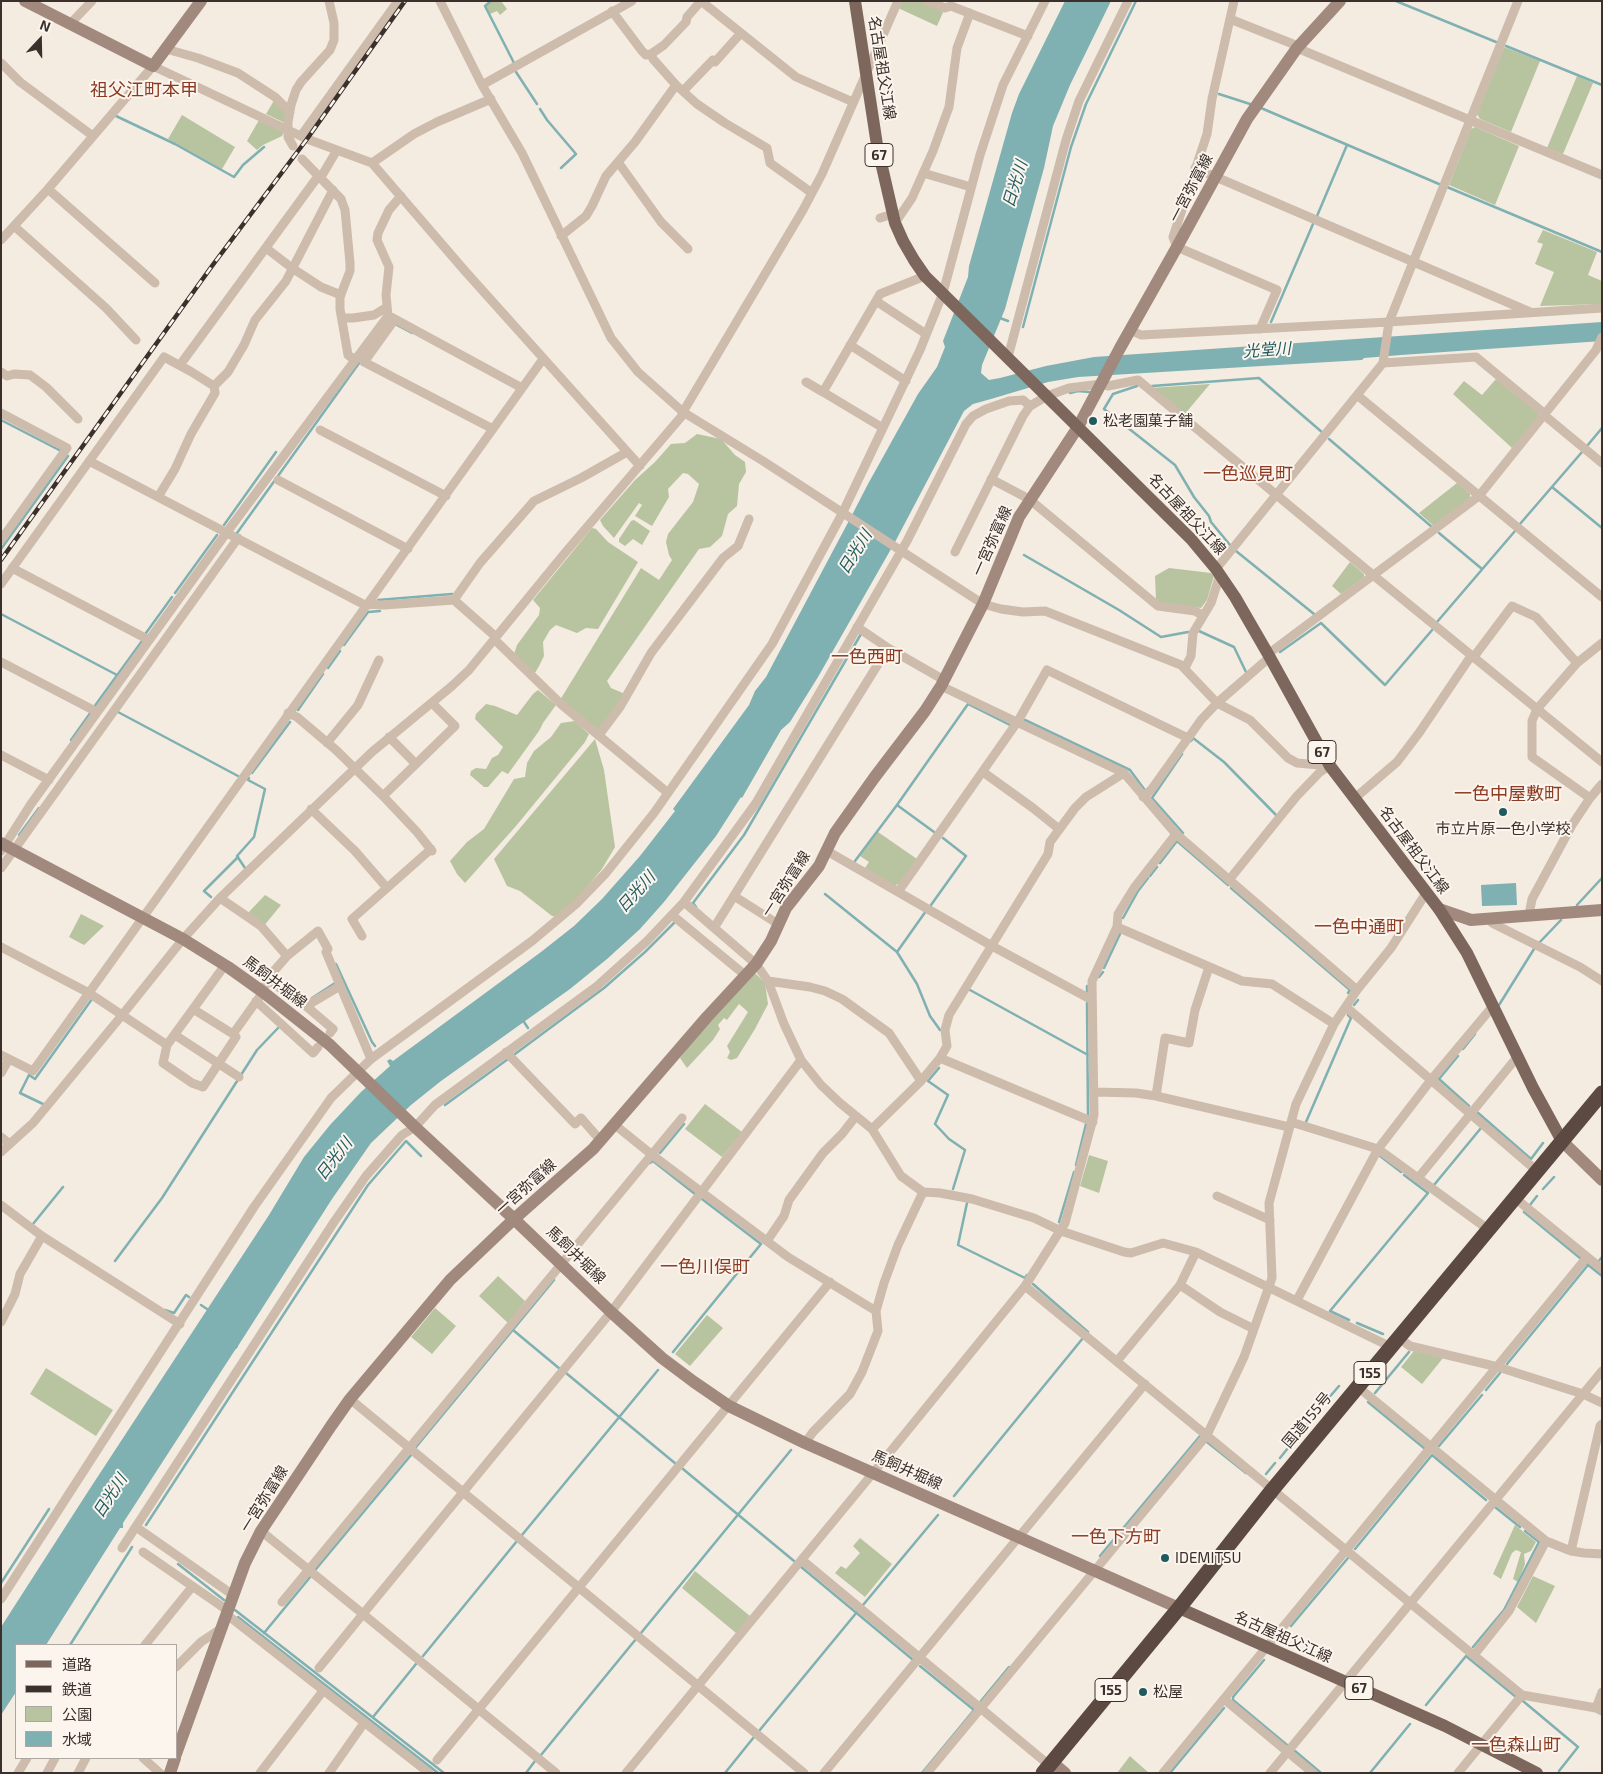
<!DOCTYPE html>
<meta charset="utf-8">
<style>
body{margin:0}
#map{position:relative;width:1603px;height:1774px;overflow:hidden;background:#f4ebe1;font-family:"Exo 2","Noto Sans JP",sans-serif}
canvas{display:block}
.frame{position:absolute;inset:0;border:2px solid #3b302b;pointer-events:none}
.legend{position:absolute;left:15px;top:1644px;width:162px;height:115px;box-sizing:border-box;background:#fbf5ee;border:1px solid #aea6a0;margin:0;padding:6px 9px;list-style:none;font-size:15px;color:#3b302b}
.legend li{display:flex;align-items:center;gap:10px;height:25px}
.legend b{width:25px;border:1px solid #aea6a0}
.north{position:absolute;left:15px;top:15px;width:50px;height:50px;-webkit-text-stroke:4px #fbf5ee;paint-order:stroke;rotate:21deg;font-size:14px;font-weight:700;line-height:20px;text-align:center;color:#3b302b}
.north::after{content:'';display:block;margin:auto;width:18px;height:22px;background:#3b302b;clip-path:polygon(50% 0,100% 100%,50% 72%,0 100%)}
</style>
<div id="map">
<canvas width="1603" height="1774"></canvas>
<div class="frame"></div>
<ul class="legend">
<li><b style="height:6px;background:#7d675c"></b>道路</li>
<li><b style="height:6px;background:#3b302b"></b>鉄道</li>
<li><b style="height:14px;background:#b8c4a0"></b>公園</li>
<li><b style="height:14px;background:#7fb0b2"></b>水域</li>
</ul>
<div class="north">N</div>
</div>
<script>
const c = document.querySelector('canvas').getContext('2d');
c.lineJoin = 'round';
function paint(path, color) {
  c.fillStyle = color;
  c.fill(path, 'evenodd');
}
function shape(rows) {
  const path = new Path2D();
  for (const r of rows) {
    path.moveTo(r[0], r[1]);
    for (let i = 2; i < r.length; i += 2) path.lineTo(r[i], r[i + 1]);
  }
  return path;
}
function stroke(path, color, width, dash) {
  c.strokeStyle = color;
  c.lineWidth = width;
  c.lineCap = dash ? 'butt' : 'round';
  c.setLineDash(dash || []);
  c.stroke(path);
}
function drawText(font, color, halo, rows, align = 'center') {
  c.font = font + ' "Exo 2","Noto Sans JP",sans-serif';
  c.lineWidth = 4;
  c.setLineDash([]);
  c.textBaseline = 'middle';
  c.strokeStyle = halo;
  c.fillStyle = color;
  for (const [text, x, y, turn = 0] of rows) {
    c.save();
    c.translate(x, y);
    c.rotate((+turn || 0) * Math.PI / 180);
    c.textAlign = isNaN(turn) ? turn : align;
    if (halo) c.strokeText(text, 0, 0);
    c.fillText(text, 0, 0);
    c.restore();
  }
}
paint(shape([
 [492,1,501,1,507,9,500,15,497,11,490,14,486,6],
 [901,1,921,1,944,10,937,26,898,8],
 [1504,47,1540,61,1511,132,1480,119,1477,114],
 [1577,76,1593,83,1563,154,1547,148],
 [275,99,287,113,285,123,266,114],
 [182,115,235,147,222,169,168,139],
 [259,120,284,132,282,136,263,145,257,150,247,141],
 [1475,127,1519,146,1495,205,1449,185,1471,129],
 [1543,230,1597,252,1588,275,1602,281,1602,304,1540,306,1554,272,1535,264,1543,244,1537,242],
 [1496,379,1538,413,1539,416,1512,448,1453,394,1464,381,1482,395],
 [1210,384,1184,415,1150,388],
 [697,434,721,439,735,455,745,462,746,472,739,484,737,506,728,514,722,536,710,547,699,549,607,681,611,688,625,694,598,732,560,700,641,568,659,580,672,560,669,555,666,542,668,534,693,502,699,484,688,474,683,473,668,489,669,497,652,526,635,516,642,505,639,503,614,538,603,526,600,520,635,480,655,462,671,444,685,443],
 [1457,483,1470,494,1470,498,1434,526,1419,513],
 [634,520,650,531,642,545,633,539,625,546,619,542,619,539,631,521],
 [592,528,596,529,608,542,638,562,598,629,586,628,577,633,556,625,550,630,543,642,544,656,539,666,535,673,532,672,514,654,517,645,539,615,540,608,533,600],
 [1350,562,1364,574,1364,577,1341,594,1332,586],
 [1169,568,1211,573,1214,576,1207,600,1201,608,1158,602,1156,600,1155,576],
 [538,690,556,705,543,723,539,731,508,774,502,771,488,787,484,787,470,775,471,771,476,768,486,769,492,758,498,755,503,747,475,719,476,714,486,704,495,706,517,715,533,694],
 [575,721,589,734,585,742,516,826,465,883,457,874,450,861,467,842,484,829,514,779,525,777,527,763,534,751,551,737,561,723],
 [595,739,604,770,615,847,602,869,575,901,557,917,552,916,520,891,507,886,494,859],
 [878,832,917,859,900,883,894,886,865,868,869,862,860,856],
 [265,895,281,905,263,927,248,913],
 [81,914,104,926,84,945,69,937],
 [755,973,765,983,768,1004,755,1029,737,1058,731,1060,727,1058,730,1052,727,1046,748,1012,739,1004,727,1020,724,1018,718,1025,720,1029,713,1040,687,1068,680,1058,695,1038],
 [705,1104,742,1132,722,1157,685,1129],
 [1089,1155,1108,1161,1099,1193,1080,1186],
 [498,1276,525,1301,508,1323,479,1296],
 [435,1308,456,1326,432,1354,411,1337],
 [707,1315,723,1328,690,1366,675,1354],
 [1414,1351,1443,1358,1422,1384,1401,1367],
 [46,1368,113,1410,96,1436,30,1394],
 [1515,1525,1536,1542,1531,1551,1524,1554,1525,1564,1518,1582,1513,1579,1521,1552,1516,1550,1512,1553,1501,1579,1493,1574],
 [860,1538,892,1564,865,1597,835,1573,841,1566,846,1569,860,1553,853,1546],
 [695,1571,750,1616,736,1633,682,1588],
 [1533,1576,1555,1586,1536,1623,1517,1607],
 [1130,1756,1132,1758,1149,1773,1117,1773]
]), '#b8c4a0');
paint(shape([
 [1065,1,1111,1,1070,85,1053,126,1044,168,1005,309,982,365,981,373,989,380,1000,378,1046,366,1094,357,1602,322,1602,341,1401,355,1364,358,1362,360,1078,377,1048,382,991,399,973,404,964,411,895,542,818,677,790,722,781,730,742,798,741,797,716,836,664,902,640,929,607,959,570,989,441,1081,411,1105,371,1143,332,1199,238,1346,238,1347,235,1350,123,1523,123,1528,120,1528,46,1645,16,1645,16,1692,1,1715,1,1627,89,1490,269,1215,304,1157,330,1125,361,1092,390,1066,387,1061,390,1059,393,1061,541,952,574,926,602,899,640,856,675,811,673,809,749,705,755,691,766,677,852,515,868,484,918,394,937,367,945,347,943,341,968,277,969,266,1012,113,1019,94],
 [1516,883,1517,905,1482,906,1481,885]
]), '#7fb0b2');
stroke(shape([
 [491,1,485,6,514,63],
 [1396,1,1496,42],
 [1506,46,1602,85],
 [516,72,537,104],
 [1219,94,1250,104],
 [1261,108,1439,184],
 [540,109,547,120,576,154,561,168],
 [116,116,175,144,234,177,243,165,264,147],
 [1447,187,1602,252],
 [1317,216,1347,145],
 [1000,318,1008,321],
 [1271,322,1313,224],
 [395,324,412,333],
 [1023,327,1071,147,1086,104,1136,1],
 [1137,386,1113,394,1104,409,1175,465,1194,497,1209,516,1211,522,1230,545],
 [1152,386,1259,378,1323,433],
 [1070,393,1078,391,1089,392],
 [1,420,61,451],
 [1329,439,1432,527],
 [1587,446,1602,428],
 [1552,487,1602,528],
 [1520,524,1582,452],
 [224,525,276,452],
 [237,533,362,359],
 [1439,533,1482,569],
 [1,549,68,456],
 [1236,551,1314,614],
 [1024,555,1119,610,1161,637,1188,632],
 [175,593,217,535],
 [378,600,452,594],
 [1,614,117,675],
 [1437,622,1515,531],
 [1199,631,1234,647,1246,672],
 [146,633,172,597],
 [344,645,368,612,380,611],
 [1280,652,1321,623,1385,685,1433,629],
 [328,668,340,651],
 [94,707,142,641],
 [298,710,323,674],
 [118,712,238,776],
 [1025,720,1130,770,1144,789],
 [71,740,91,712],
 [1191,741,1193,738,1224,762,1276,815],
 [1182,754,1152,798,1183,833],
 [252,773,290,722],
 [897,805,934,832],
 [19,835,39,808],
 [855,861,897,805,968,704,1010,725],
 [1160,863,1177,841,1228,885],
 [245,868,237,856,254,837,265,789,248,780,249,778],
 [1150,876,1157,867],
 [1231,888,1350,990,1348,993],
 [825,894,897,952,917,984,930,1016,940,1030],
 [211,897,204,891,238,857],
 [931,905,966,856,943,838],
 [1577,905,1602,878],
 [696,907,693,903,744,835,861,634],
 [1123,918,1138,891,1148,878],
 [1538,944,1561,920],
 [897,952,926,911],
 [336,964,372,1042,375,1046],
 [1104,968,1120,934],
 [1099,977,1103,972],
 [1087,986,1087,993],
 [970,990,1088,1055],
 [312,998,335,983],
 [1087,1003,1088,1117],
 [1354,1005,1358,1000],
 [1499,1005,1534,949],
 [522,1019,528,1028],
 [1463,1049,1475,1034],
 [515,1054,604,988,645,952,675,922],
 [1458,1056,1439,1079,1469,1106],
 [939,1068,928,1081,948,1095,935,1124,949,1139,965,1150,953,1189],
 [43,1104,20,1093,29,1075,35,1079,92,999],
 [445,1105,508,1059],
 [1477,1112,1531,1159,1543,1143],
 [1306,1122,1351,1018,1348,1015],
 [660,1153,684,1124],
 [1380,1156,1401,1172],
 [650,1163,653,1161,695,1194],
 [1076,1165,1086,1124],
 [1434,1185,1481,1128],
 [1543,1189,1554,1177],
 [967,1203,958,1245,1025,1278,1027,1275],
 [1530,1205,1537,1196],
 [1525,1211,1524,1212,1580,1258],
 [1059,1222,1074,1172],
 [33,1224,63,1187],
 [115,1261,162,1198,257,1050,279,1027],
 [1599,1261,1602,1257],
 [1587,1264,1602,1276],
 [1033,1284,1088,1332],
 [201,1305,210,1311],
 [165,1310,174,1313,186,1295,189,1297],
 [1349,1320,1330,1311,1428,1193,1404,1175],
 [1357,1323,1383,1334],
 [513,1330,560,1369],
 [673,1352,761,1244,702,1199],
 [1507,1364,1588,1265],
 [566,1373,676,1464],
 [1486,1390,1500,1373],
 [1375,1393,1409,1352],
 [1368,1402,1424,1448],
 [1320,1408,1339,1386],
 [1306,1426,1317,1412],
 [1207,1442,1246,1473],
 [1439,1446,1482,1395],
 [416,1447,554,1280],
 [1432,1455,1486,1500],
 [1280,1458,1303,1429],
 [683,1469,794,1561],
 [1266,1474,1275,1463],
 [954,1496,1083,1338],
 [1495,1507,1520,1527],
 [146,1525,368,1185,406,1141,421,1156],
 [522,1535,658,1370],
 [1355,1549,1432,1455],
 [1100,1556,1200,1436],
 [178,1564,224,1600],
 [800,1566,912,1659],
 [316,1569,411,1455],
 [1,1583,49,1509],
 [863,1605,938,1515],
 [235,1610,444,1773],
 [238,1617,438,1773],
 [1291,1626,1348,1558],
 [264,1633,311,1576],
 [641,1633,791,1450],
 [1279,1641,1287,1631],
 [70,1645,132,1547],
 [1473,1647,1504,1610,1539,1542,1525,1531],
 [423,1656,517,1541],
 [1466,1656,1516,1697],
 [920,1666,974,1710,922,1773],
 [1233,1697,1233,1700,1287,1745],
 [1233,1697,1264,1660],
 [981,1701,1009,1667],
 [1523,1701,1578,1747,1559,1771],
 [1426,1705,1466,1656],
 [373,1717,416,1664],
 [759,1731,857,1612],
 [1295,1751,1321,1773],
 [541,1755,636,1639],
 [526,1773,535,1761],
 [725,1773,754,1737],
 [1170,1773,1224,1708],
 [1370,1773,1410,1724]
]), '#7fb0b2', 2.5);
stroke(shape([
 [440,1,482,85,522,153,611,338,638,372,683,412,763,461,983,604,1001,609,1023,612,1045,611,1181,665,1217,703,1250,720,1288,758,1297,763,1330,766],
 [701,1,796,77,853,102],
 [927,1,945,8,951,6,1028,36],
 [1234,1,1212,99,1207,134,1173,237,1177,247,1277,290,1260,329],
 [1230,19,1298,46],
 [70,24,92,1],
 [1297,48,1602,175],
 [166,49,198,58,238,73,275,97,290,112],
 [651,54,664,45,686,22,687,17,701,1],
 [1,63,20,82,93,136],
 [482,85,632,1],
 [676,85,697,104,725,123,767,148,770,163,812,193],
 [683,91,713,60,715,62,741,33],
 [301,136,398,1],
 [293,146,288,137,288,122,291,105,296,90,301,82,330,50,334,40,334,23,329,1],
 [302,159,341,199,345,210,350,263,350,271,340,297,340,309,348,355,355,360],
 [618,162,661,222,688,249],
 [372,163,414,134,437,122,491,99],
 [1195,168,1530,312],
 [923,173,971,187],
 [321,177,337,150],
 [48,189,155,283],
 [880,218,893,214],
 [895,223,912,198,933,151,949,107,957,48,970,13],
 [14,226,106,308,136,340],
 [561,236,586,216,592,206,606,176,635,142,676,85,653,59,651,54,646,55,642,51,612,11],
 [1,240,48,189,153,66,307,139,372,163,465,271,640,466],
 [266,248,292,268,321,287,341,295],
 [876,301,926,334],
 [391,317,522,388],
 [342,318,353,318,374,315,387,307],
 [395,319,364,362,493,429],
 [1130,330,1141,335,1389,322,1602,308],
 [850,345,906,381],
 [1008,357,1066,140,1079,101,1128,1],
 [1383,363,1476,357,1545,414],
 [180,365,319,175],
 [1,372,7,376,14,374,30,375,46,387,78,419],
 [806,382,823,392],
 [1357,395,1602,597],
 [1,413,67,448,1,540],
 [1544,415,1602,463],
 [883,428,823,392,880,294,925,276],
 [320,430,446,496],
 [89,461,363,604,384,605,454,600,496,637],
 [991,479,1029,499,1158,606,1195,611,1202,615],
 [278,480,408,549],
 [158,497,175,469,191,434,215,393,214,386],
 [955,552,1023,416,1030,406],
 [12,568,149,640],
 [1216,569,1383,363,1389,322,1518,1],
 [1,584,164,357,190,371,214,386,228,372,244,345,255,320,286,281,333,190],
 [454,600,480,563,534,501,581,478,627,452],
 [857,627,888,648,944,680],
 [494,639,562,705,668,793],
 [1268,654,1479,496,1596,350,1602,337],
 [1473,658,1512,606,1536,617,1577,663],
 [1,662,97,712],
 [1185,668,1191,656,1193,633,1211,603,1220,575],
 [941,686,1124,773,1176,834,1357,990],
 [288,713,297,717,336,750,383,796,417,832,432,851],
 [599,735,620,707,651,653,723,558,738,546,749,519],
 [389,737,416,764],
 [327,743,358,705,379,660],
 [1,755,49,780],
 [983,772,1033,808,1059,829],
 [383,796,455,726,432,703],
 [1143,797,1151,790,1201,720,1217,703,1270,657],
 [1355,798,1397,762,1419,733,1471,656],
 [1590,798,1532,757,1532,721,1537,709,1577,663,1602,643],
 [311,809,355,851,387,888],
 [1,851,31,804,227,532,388,316,386,295,389,267,377,240,378,233,389,210,401,196],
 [827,851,992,946,1092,1000],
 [1,868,238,538],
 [1229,880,1296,797,1320,772,1330,766],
 [898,892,1018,721,1047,670,1188,738],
 [734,896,778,924],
 [220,898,261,926,287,956],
 [684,902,756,964,768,981,784,1024,801,1060,821,1085,840,1103,872,1129,901,1176,923,1192,940,1193,972,1199,1034,1218,1061,1231,1124,1252,1131,1253,1163,1243,1196,1252,1391,1347],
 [672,915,745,975],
 [1529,915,1532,899,1572,825,1590,798,1602,784],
 [1491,919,1492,923,1580,967,1602,981],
 [1117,927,1242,981,1272,984,1334,1024],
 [714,928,888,648],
 [362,936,352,919,431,849],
 [1,947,89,993,167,1045],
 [267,979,306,1006,333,1029,330,1033],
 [768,981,810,987,825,991,842,999,889,1033,921,1081],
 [256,1001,313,1053,318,1047],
 [306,1006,340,986],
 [1346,1007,1537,1171],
 [193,1009,233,1034,236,1037,203,1087,192,1083,163,1063,167,1045,225,965],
 [233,1034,263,992,267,979,287,956,318,931,328,949,326,952,371,1059],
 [175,1035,239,1077],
 [506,1052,575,1124,581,1118,601,1141],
 [1,1055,33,1071,543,359],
 [940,1058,1093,1122],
 [1,1073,9,1059],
 [1094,1092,1136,1093,1156,1096,1289,1127],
 [1156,1096,1165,1038,1189,1043,1195,1010,1209,967],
 [1291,1122,1378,1149,1489,1230],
 [615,1125,651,1154,788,1257,876,1311],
 [872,1129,921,1081,940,1058,947,1046,945,1030,949,1015,1048,854,1050,842,1075,808,1086,797,1124,773],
 [1,1137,10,1144],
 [1,1152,33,1123,123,1014,183,939,220,898,372,752,452,686,469,670,564,554,681,417,683,412,803,210,822,174,898,1],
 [1418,1178,1518,1056],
 [1217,1196,1270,1220],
 [1515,1198,1602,1269],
 [1,1205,42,1236,180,1324],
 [767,1241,784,1216,789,1200,823,1153,842,1134,856,1116],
 [1180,1285,1220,1312,1254,1329],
 [1025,1286,1522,1695,1596,1708,1602,1711],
 [1297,1300,1378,1149,1431,1080,1493,1006],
 [1,1322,15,1294,20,1274,42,1236],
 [1399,1338,1410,1346,1498,1367,1583,1394,1602,1403],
 [1117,1361,1180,1285,1196,1252],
 [1358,1387,1546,1541,1571,1551,1584,1553,1602,1554],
 [350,1399,804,1773],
 [805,1443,813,1432,850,1394,862,1372,878,1331,876,1311,884,1283,898,1245,923,1192],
 [136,1527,233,1595],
 [261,1531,363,1614,319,1668],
 [122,1548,334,1222,366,1176,402,1135,415,1127,435,1105,596,987,647,941,684,902,756,803,907,541,966,424,973,416,986,409,1009,401,1023,400,1030,406,1047,396,1069,388,1101,384,1108,386,1138,380,1373,575,1602,762],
 [1571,1551,1600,1426,1602,1424],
 [143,1552,227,1610],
 [802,1560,1049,1765],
 [1,1599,254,1207,331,1098,371,1059,532,941,576,904,606,873,654,813,772,644,842,514,920,350,943,293,980,155,1003,85,1045,1],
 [282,1602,682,1118],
 [226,1614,429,1773],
 [145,1645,192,1587],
 [1474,1655,1509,1611,1546,1541],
 [176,1667,201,1642,219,1630],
 [1224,1699,1313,1773],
 [1596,1708,1602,1692],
 [143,1758,160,1773],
 [437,1760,830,1282],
 [18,1773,27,1758],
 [47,1773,55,1758],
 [78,1773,86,1758],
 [260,1773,323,1691],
 [329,1773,364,1723],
 [556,1773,363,1614,611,1312,801,1060],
 [626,1773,873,1473,1025,1286,1065,1223,1094,1115,1092,981,1117,927,1118,914,1134,888,1176,834],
 [824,1773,1145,1384],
 [927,1773,1207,1435,1244,1357,1272,1278,1269,1203,1296,1104,1334,1024,1357,990,1391,948,1426,893],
 [1163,1773,1587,1257],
 [1270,1773,1602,1371],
 [1458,1773,1522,1695]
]), '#cdbbac', 9);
stroke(shape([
 [25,1,153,66,201,1],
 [1,843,183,939,228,967,263,992,330,1045,415,1127,514,1219,611,1312,662,1358,694,1382,729,1406,805,1443,1179,1608],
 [1439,909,1471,920,1602,910],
 [1562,1141,1602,1180],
 [176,1754,245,1563,261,1531,331,1426,350,1399,450,1280,514,1219,593,1149,707,1017,756,964,771,941,786,908,819,866,835,833,874,778,925,711,941,686,983,604,1019,517,1078,427,1120,348,1177,247,1247,119,1297,48,1340,1],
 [1052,1762,1065,1773],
 [170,1773,175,1758]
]), '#a18a7d', 12);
stroke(shape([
 [855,1,877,145,895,223,903,241,914,260,925,276,1191,539,1216,569,1235,597,1268,654,1330,766,1439,909,1467,953,1533,1088,1562,1141],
 [1179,1608,1445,1726,1537,1773]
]), '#7d675c', 12);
stroke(shape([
 [1043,1773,1179,1608,1273,1489,1602,1093]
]), '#5c4a42', 15);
const rail = shape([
 [1,560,212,266,307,139,405,1]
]);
stroke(rail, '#3b302b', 4.5);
stroke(rail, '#fbf5ee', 2.5, [8]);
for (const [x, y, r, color] of [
 [1093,421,5,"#1f5a5e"],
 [1503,812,5,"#1f5a5e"],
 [1165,1558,5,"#1f5a5e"],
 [1143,1692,5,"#1f5a5e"]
]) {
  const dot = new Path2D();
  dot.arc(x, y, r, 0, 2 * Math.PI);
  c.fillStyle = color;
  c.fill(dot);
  stroke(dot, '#fbf5ee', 2);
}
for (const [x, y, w] of [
 [879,155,28],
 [1322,752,28],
 [1370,1373,32],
 [1359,1688,28],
 [1111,1690,32]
]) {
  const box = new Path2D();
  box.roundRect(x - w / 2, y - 11.5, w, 23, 4);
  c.fillStyle = '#fbf5ee';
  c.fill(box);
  stroke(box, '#3b302b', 1);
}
drawText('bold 14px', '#3b302b', null, [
 ["67",879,155],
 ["67",1322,752],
 ["155",1370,1373],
 ["67",1359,1688],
 ["155",1111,1690]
]);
drawText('15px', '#3b302b', '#fbf5ee', [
 ["名古屋祖父江線",882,68,81],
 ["一宮弥富線",1191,188,-62],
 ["名古屋祖父江線",1187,514,47],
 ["一宮弥富線",992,541,-66],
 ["名古屋祖父江線",1414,850,53],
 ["一宮弥富線",786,884,-57],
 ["馬飼井堀線",275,982,37],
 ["一宮弥富線",526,1187,-42],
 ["馬飼井堀線",576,1255,44],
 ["国道155号",1307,1420,-50],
 ["馬飼井堀線",907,1470,24],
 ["一宮弥富線",264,1499,-58],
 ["名古屋祖父江線",1283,1637,24]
]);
drawText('15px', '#3b302b', '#fbf5ee', [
 ["松老園菓子舗",1103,421],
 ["市立片原一色小学校",1503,829,"center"],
 ["IDEMITSU",1175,1558],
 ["松屋",1153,1692]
], 'left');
drawText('italic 16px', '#1f5a5e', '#fbf5ee', [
 ["日光川",1015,184,-73],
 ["光堂川",1267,350,-4],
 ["日光川",855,552,-58],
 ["日光川",636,892,-48],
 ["日光川",334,1159,-52],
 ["日光川",110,1496,-57]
]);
drawText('18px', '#8c3b22', '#fbf5ee', [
 ["祖父江町本甲",144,90],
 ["一色巡見町",1248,474],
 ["一色西町",867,657],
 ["一色中屋敷町",1508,794],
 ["一色中通町",1359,927],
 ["一色川俣町",705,1267],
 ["一色下方町",1116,1537],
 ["一色森山町",1516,1745]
]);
</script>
